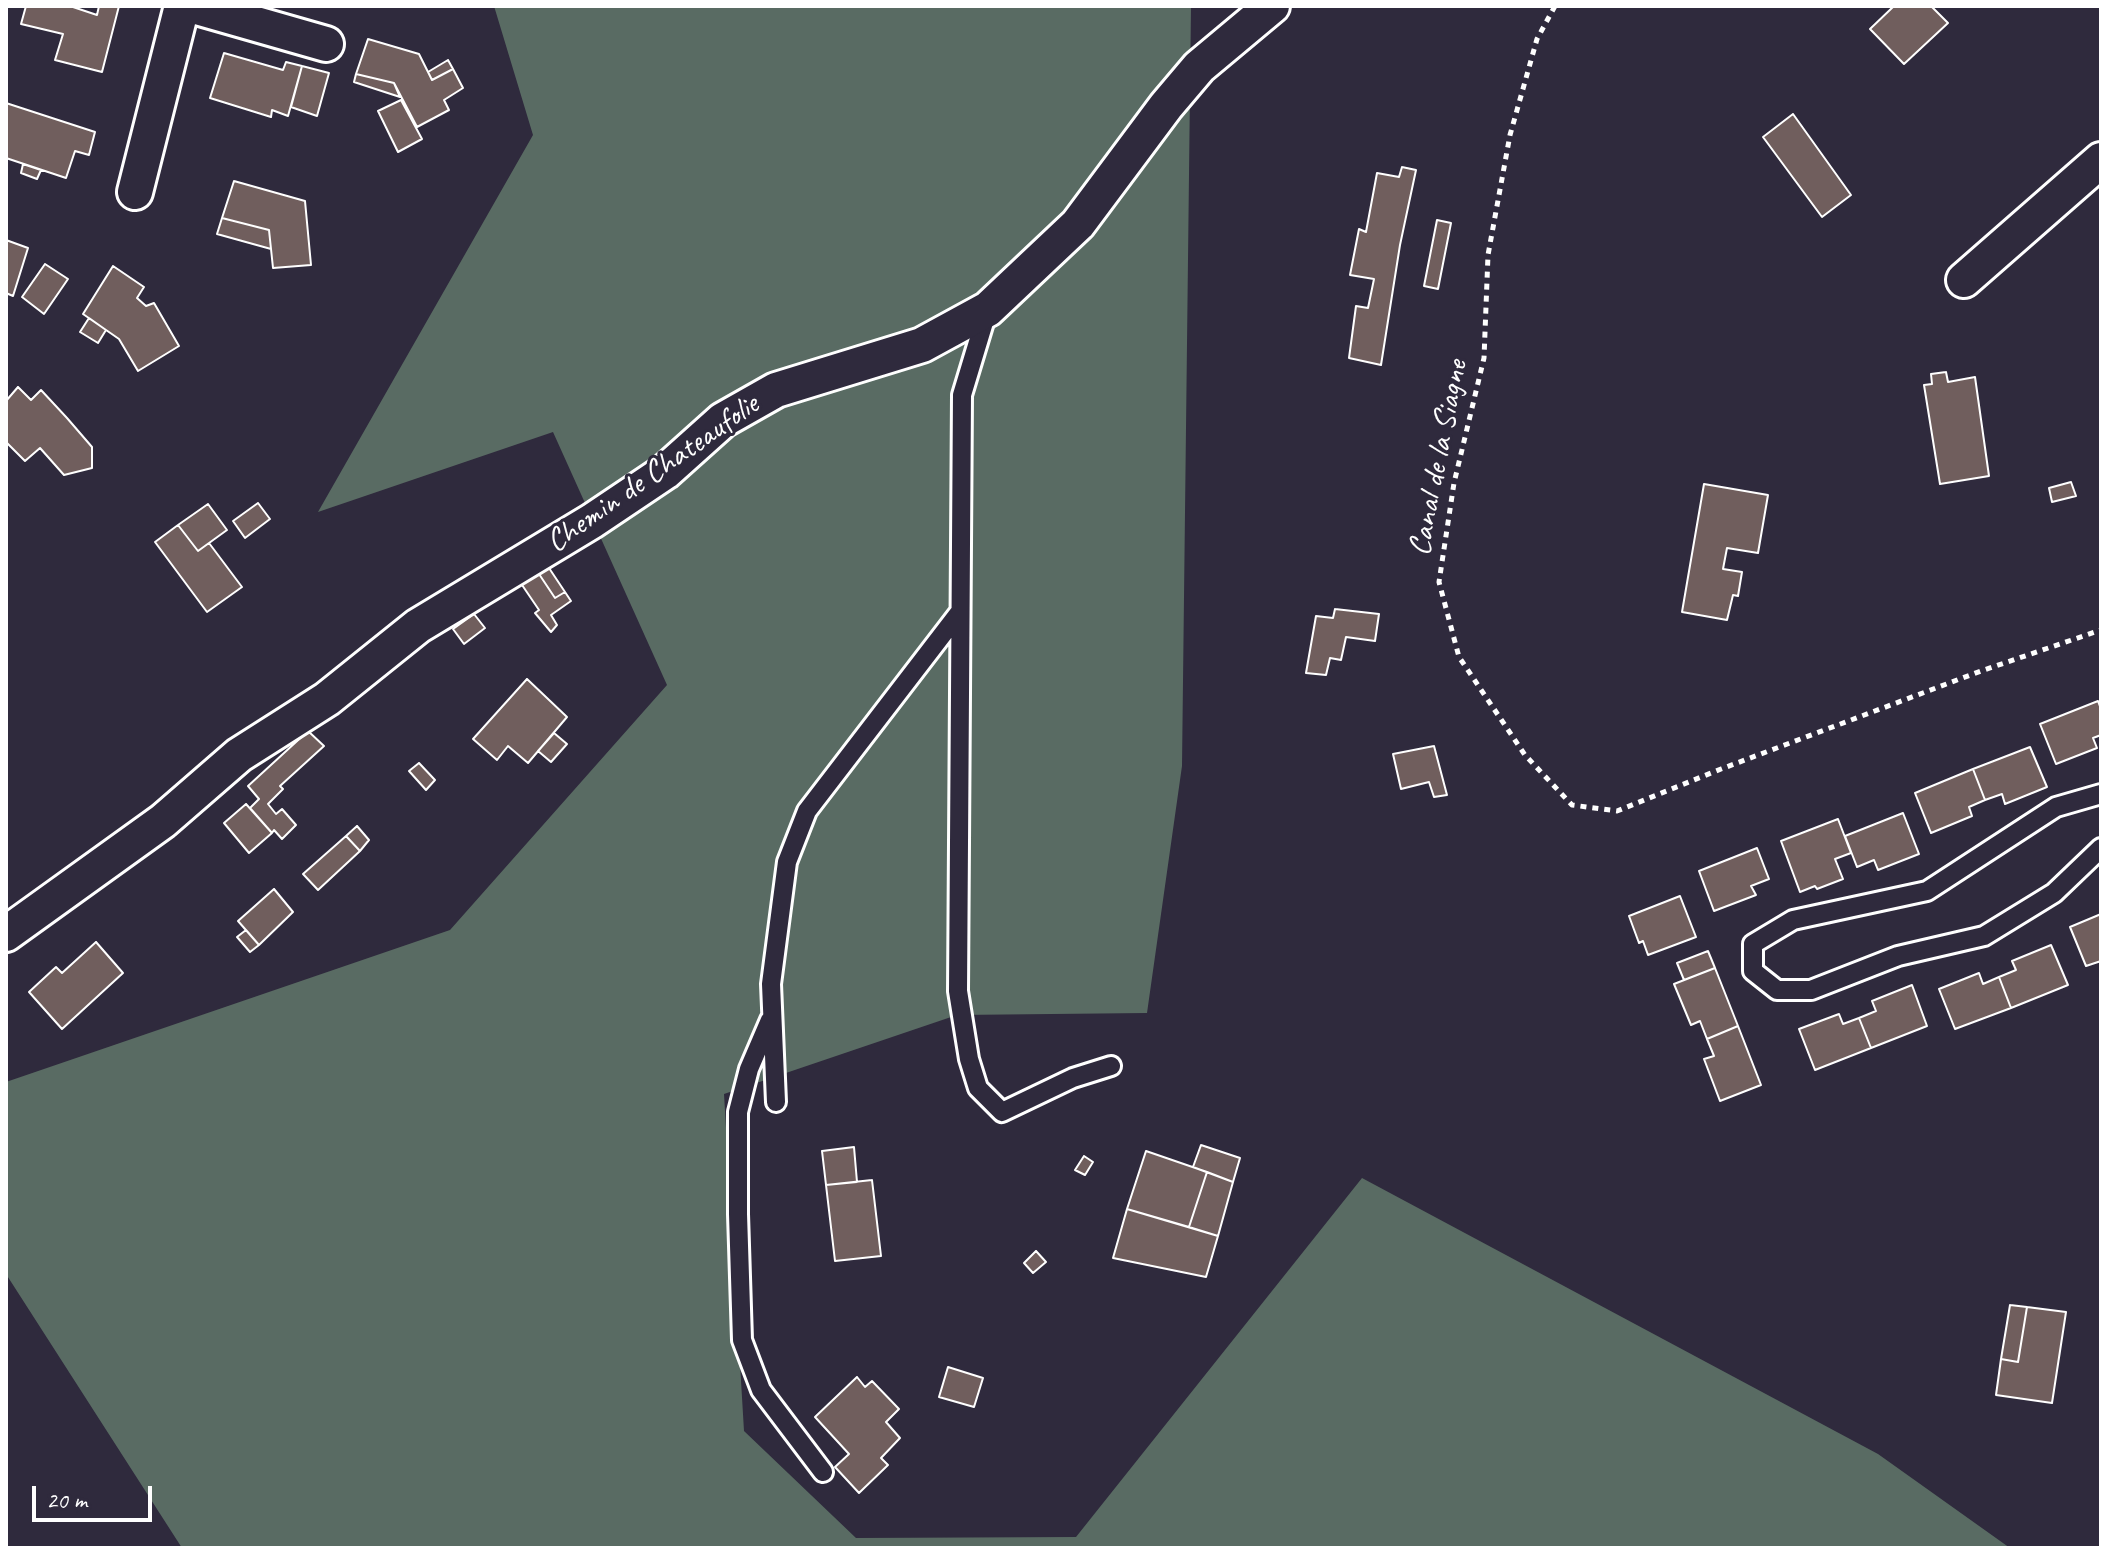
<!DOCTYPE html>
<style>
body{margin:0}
#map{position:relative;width:2107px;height:1554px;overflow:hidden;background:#2f2a3d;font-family:Caveat,sans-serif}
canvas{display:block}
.frame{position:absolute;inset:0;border:8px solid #fff;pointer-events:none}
.scale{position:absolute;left:32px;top:1486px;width:120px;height:36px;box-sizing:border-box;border:4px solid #fff;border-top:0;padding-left:10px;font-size:24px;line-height:28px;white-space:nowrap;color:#fff;-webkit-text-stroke:6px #2f2a3d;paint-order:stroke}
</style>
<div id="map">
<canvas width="2107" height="1554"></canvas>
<div class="frame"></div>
<div class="scale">20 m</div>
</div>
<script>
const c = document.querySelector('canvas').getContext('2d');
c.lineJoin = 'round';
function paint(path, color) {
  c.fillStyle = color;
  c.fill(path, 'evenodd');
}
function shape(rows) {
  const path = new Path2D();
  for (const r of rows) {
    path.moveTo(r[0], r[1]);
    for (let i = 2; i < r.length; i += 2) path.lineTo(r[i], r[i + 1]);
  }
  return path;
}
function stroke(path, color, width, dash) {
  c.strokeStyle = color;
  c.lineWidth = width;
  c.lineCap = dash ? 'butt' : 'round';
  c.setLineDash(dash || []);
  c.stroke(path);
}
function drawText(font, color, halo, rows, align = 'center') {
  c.font = font + ' Caveat,sans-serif';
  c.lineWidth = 6;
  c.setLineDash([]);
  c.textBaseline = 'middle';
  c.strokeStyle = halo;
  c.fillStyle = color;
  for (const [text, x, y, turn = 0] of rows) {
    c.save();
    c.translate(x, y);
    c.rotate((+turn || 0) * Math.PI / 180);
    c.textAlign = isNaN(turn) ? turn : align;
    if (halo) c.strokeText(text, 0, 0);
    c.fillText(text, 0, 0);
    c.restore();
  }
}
paint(shape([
 [494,6,1191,6,1182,766,1147,1013,957,1015,724,1094,744,1431,856,1538,1076,1537,1362,1178,1878,1454,2010,1548,182,1548,6,1274,6,1082,450,930,667,685,553,432,318,512,533,135]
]), '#596b63');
const building = shape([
 [26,6,70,6,97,15,99,6,119,6,102,72,55,60,63,34,21,24,26,6],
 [1894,6,1931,6,1948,23,1904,64,1870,29,1894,6],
 [368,39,419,54,432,80,453,69,463,88,444,100,449,110,417,127,394,83,356,74,368,39],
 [224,53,283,70,286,62,302,66,288,116,272,110,271,117,210,98,224,53],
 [448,60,453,69,432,80,428,72,448,60],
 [302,66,329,73,317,116,291,107,302,66],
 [356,74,394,83,400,97,354,82,356,74],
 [401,100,422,139,398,152,378,111,401,100],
 [6,103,95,132,89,155,75,151,66,178,6,158,6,103],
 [1793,114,1851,195,1822,217,1763,137,1793,114],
 [23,164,41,170,37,179,21,173,23,164],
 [1402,167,1416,170,1400,245,1381,365,1349,358,1356,306,1368,308,1374,279,1350,275,1359,229,1366,232,1377,173,1399,177,1402,167],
 [234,181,305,201,311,265,273,268,269,230,222,218,234,181],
 [222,218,269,230,271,249,217,234,222,218],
 [1437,220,1451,223,1438,289,1424,286,1437,220],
 [6,240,28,248,13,296,6,293,6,240],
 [45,264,68,279,44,314,22,297,45,264],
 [113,266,144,287,137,298,146,306,154,303,179,346,138,371,119,339,83,314,113,266],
 [89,318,106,330,98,343,80,332,89,318],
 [1946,372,1948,382,1975,377,1989,476,1940,484,1924,385,1932,384,1931,374,1946,372],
 [18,387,31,400,41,390,67,418,92,447,92,468,64,475,40,448,25,461,6,442,6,401,18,387],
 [2071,482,2076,496,2052,502,2049,488,2071,482],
 [1704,484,1768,495,1758,553,1727,548,1723,569,1742,572,1738,596,1733,595,1727,620,1682,612,1704,484],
 [258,503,270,519,245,538,233,521,258,503],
 [208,504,227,530,198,551,178,525,208,504],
 [178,525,198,551,209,543,242,587,207,612,155,542,178,525],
 [547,565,565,592,555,598,537,571,547,565],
 [537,571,555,598,565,592,571,601,551,615,557,625,551,632,535,613,539,610,520,582,537,571],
 [1335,609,1379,614,1375,641,1346,637,1341,660,1330,658,1326,675,1306,673,1316,616,1333,618,1335,609],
 [474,614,485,628,464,644,453,629,474,614],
 [527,679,567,717,528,763,508,746,497,760,473,739,527,679],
 [2098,701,2101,709,2101,735,2093,738,2097,748,2056,764,2040,724,2098,701],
 [308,731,324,746,280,786,283,789,268,804,276,814,282,809,296,825,282,839,274,830,272,833,250,808,259,799,248,786,308,731],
 [554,733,567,744,551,762,538,751,554,733],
 [1434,746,1447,795,1434,797,1429,782,1401,789,1393,754,1434,746],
 [2030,747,2047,787,2005,804,2002,794,1985,800,1973,769,2030,747],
 [419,763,435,780,426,790,409,771,419,763],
 [1973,769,1985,800,1969,807,1972,816,1931,833,1915,793,1973,769],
 [246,804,272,833,249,853,224,823,246,804],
 [1903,813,1919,854,1878,870,1874,860,1857,867,1845,836,1903,813],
 [1838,819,1851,853,1835,859,1843,879,1817,889,1815,886,1800,892,1781,841,1838,819],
 [357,826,369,840,360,851,346,836,357,826],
 [346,836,360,851,318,890,303,874,346,836],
 [1757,848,1769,879,1751,886,1756,895,1714,911,1699,871,1757,848],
 [274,889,293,912,259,945,238,921,274,889],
 [1680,896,1696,937,1648,955,1643,941,1639,943,1629,916,1680,896],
 [2101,914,2101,961,2086,966,2070,927,2101,914],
 [246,930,259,945,250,952,237,937,246,930],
 [96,942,123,973,62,1029,29,992,56,967,62,973,96,942],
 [2051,945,2068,985,2011,1008,1999,977,2016,970,2012,961,2051,945],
 [1708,951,1715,968,1684,980,1677,963,1708,951],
 [1715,968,1738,1026,1707,1039,1700,1021,1691,1025,1674,984,1715,968],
 [1979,973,1983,984,1999,977,2011,1008,1955,1029,1939,989,1979,973],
 [1912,985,1927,1026,1871,1048,1859,1018,1876,1011,1872,1001,1912,985],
 [1839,1014,1843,1024,1859,1018,1871,1048,1815,1070,1799,1029,1839,1014],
 [1738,1026,1761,1085,1720,1101,1704,1059,1714,1056,1707,1039,1738,1026],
 [1201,1145,1240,1158,1233,1182,1193,1167,1201,1145],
 [854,1147,857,1182,826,1185,822,1151,854,1147],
 [1146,1151,1207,1172,1189,1227,1127,1209,1146,1151],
 [1084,1156,1093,1162,1085,1175,1075,1170,1084,1156],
 [1207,1172,1233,1182,1218,1236,1189,1227,1207,1172],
 [872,1180,881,1256,835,1261,826,1185,872,1180],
 [1127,1209,1218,1236,1206,1277,1113,1258,1127,1209],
 [1036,1251,1046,1262,1033,1273,1024,1263,1036,1251],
 [2010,1305,2027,1307,2018,1362,2001,1359,2010,1305],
 [2027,1307,2066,1312,2052,1403,1996,1395,2001,1359,2018,1362,2027,1307],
 [948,1367,983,1378,974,1407,939,1397,948,1367],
 [857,1377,865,1387,872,1381,899,1409,886,1422,900,1438,881,1458,888,1465,859,1493,835,1467,849,1454,815,1417,857,1377]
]);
paint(building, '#705e5d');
stroke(building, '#fff', 2);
const service = shape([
 [988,309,962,395,958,991,969,1059,978,1088,1002,1112,1073,1078,1111,1066],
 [2101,794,2056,807,1927,891,1793,920,1753,944,1753,971,1777,990,1811,990,1898,956,1984,936,2054,893,2101,848],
 [770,1020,749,1069,738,1112,738,1214,742,1340,761,1390,823,1472],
 [776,1102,771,984,787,862,807,811,959,613]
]);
const minor = shape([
 [193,6,326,44],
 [135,192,182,6],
 [1964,280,2101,160],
 [6,934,163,821,239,755,327,699,418,626,592,521,665,472,723,420,776,390,922,345,988,309,1078,224,1166,106,1199,67,1272,6]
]);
stroke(service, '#fff', 24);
stroke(minor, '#fff', 40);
stroke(shape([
 [1555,6,1537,39,1510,135,1488,255,1484,358,1454,483,1439,582,1459,657,1525,755,1572,805,1617,811,1721,769,1981,671,2101,630]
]), '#fff', 5, [6, 6]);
stroke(service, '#2f2a3d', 18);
stroke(minor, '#2f2a3d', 34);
drawText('32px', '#fff', '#2f2a3d', [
 ["Canal de la Siagne",1439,458,-79],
 ["Chemin de Chateaufolie",653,474,-35]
]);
</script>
